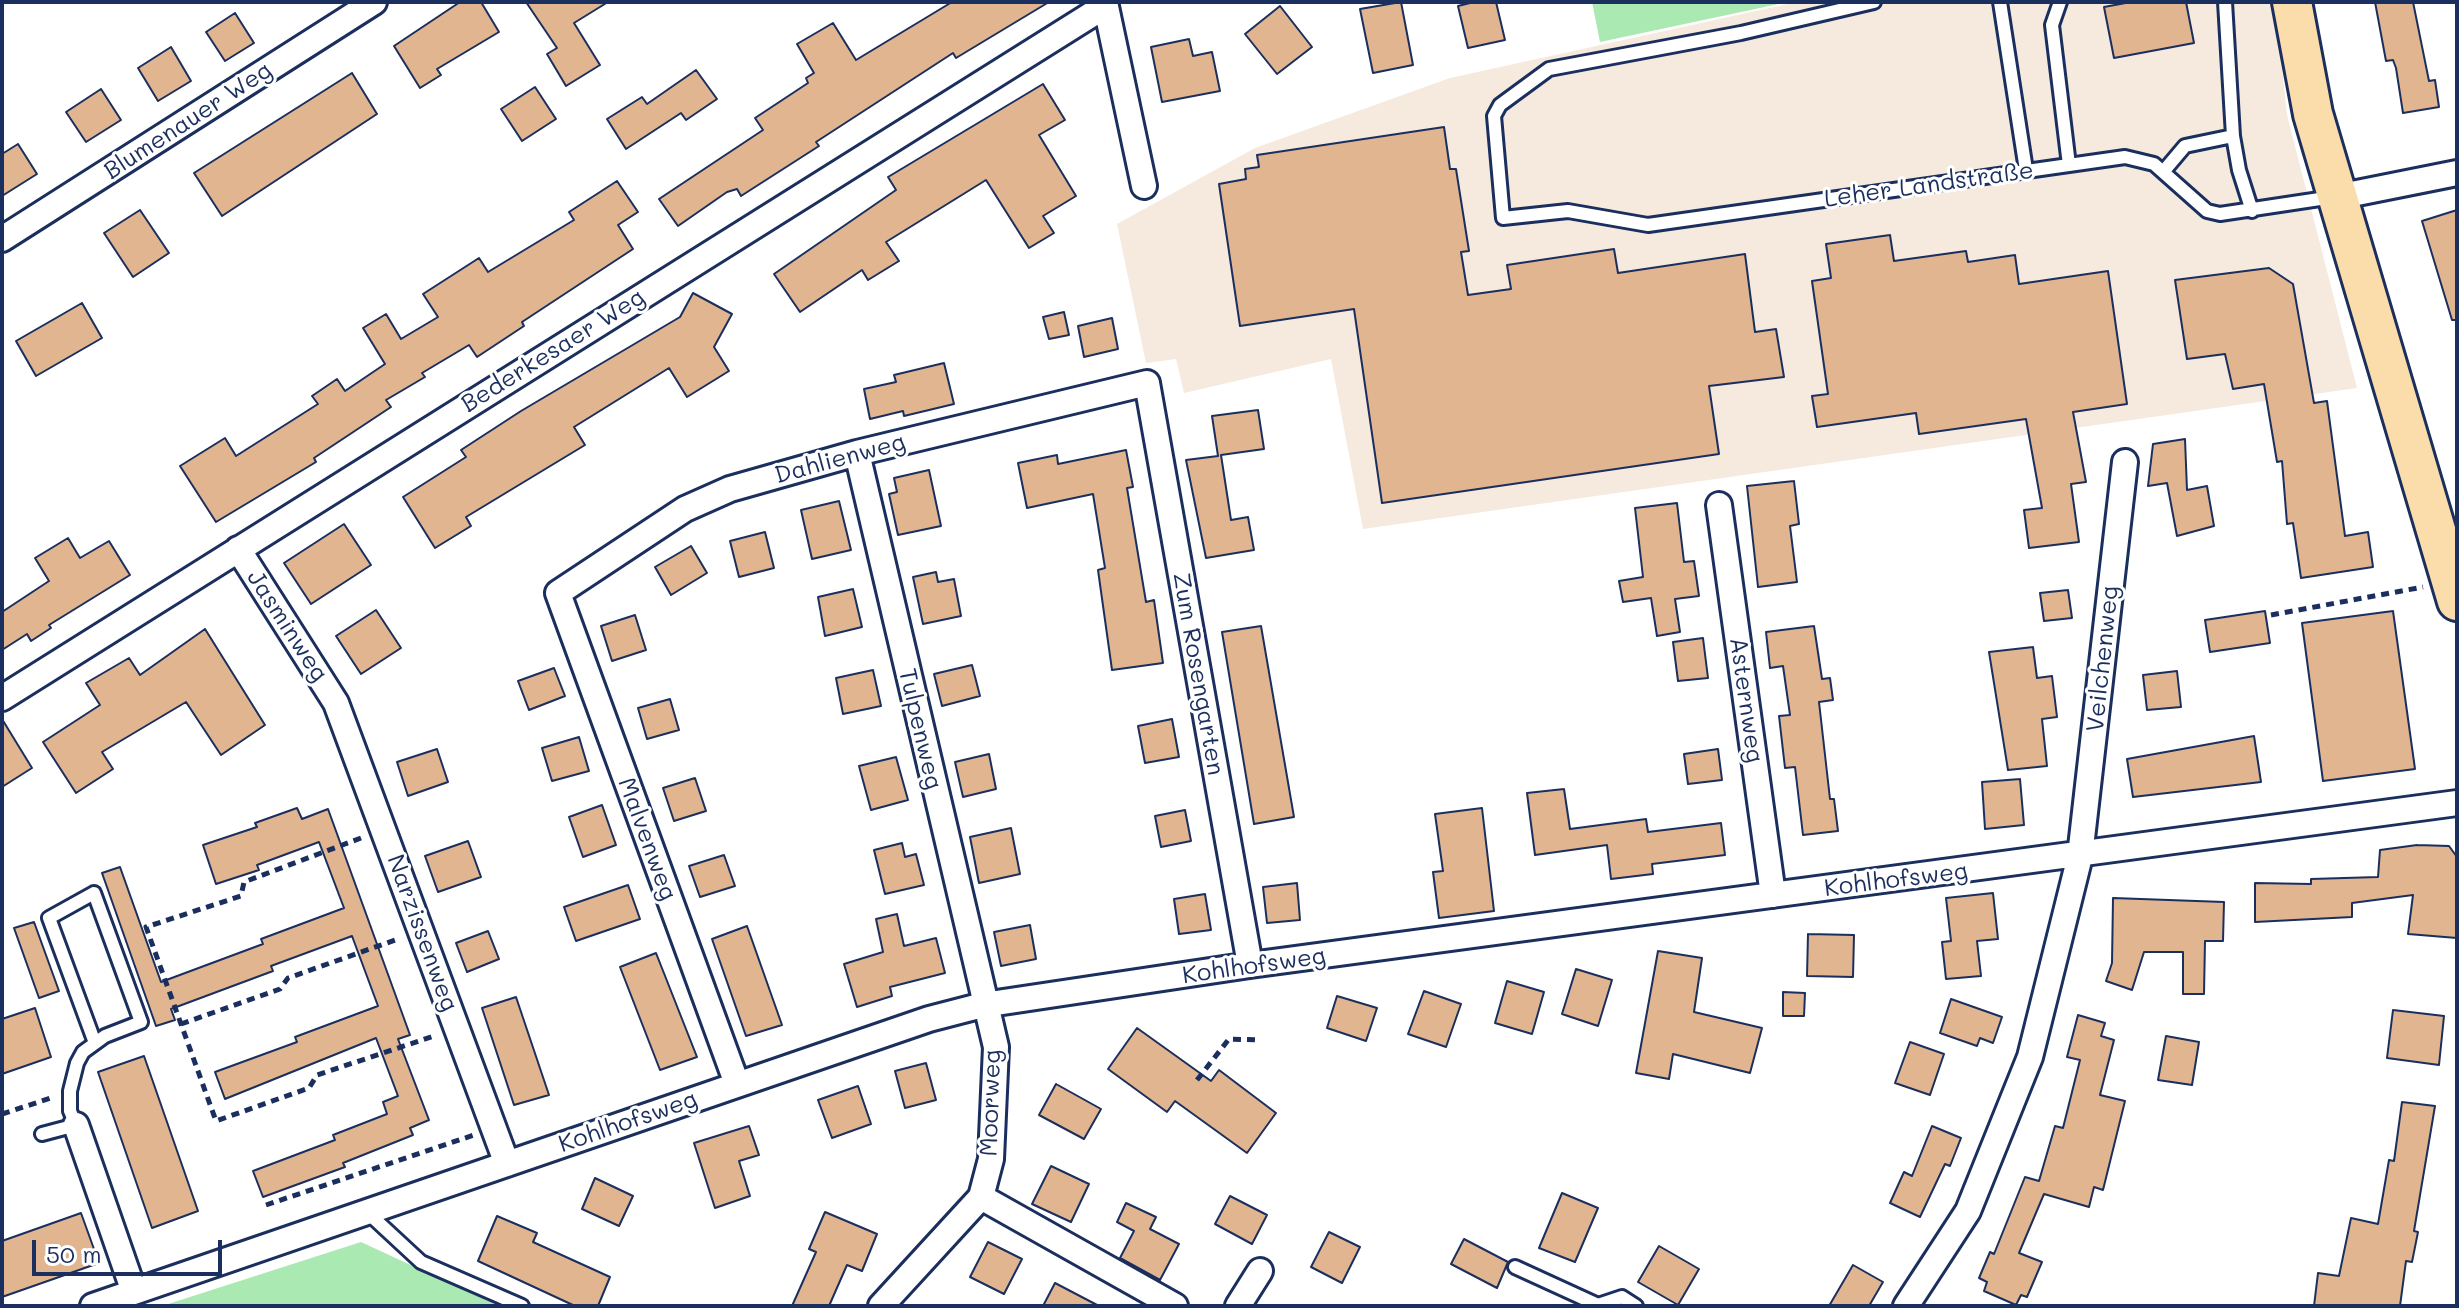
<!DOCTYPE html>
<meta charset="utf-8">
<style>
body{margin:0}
#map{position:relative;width:2459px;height:1308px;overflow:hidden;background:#fff;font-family:Mali,sans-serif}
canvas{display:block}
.frame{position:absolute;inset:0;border:4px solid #1b2f5e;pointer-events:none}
.scale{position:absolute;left:32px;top:1240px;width:190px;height:36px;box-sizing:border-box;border:4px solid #1b2f5e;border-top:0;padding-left:10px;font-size:24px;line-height:28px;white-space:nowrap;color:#1b2f5e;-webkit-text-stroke:6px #fff;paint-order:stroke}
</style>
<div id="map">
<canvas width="2459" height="1308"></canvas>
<div class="frame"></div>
<div class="scale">50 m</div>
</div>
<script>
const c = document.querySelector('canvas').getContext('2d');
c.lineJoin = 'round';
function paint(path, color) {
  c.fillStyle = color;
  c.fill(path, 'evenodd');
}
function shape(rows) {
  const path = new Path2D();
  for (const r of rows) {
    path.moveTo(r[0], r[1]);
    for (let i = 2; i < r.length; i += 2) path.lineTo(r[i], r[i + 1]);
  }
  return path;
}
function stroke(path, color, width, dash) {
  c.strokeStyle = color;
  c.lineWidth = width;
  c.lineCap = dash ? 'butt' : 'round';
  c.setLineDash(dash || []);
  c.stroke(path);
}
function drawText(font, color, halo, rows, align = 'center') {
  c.font = font + ' Mali,sans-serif';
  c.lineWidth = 6;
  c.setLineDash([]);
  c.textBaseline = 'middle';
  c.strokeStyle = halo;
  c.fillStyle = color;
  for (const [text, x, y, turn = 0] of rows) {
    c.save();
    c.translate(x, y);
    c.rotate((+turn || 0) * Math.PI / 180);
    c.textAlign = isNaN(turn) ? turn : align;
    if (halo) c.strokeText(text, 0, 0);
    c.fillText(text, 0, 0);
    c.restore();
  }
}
paint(shape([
 [1797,2,2275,2,2287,115,2357,388,1363,529,1331,359,1184,393,1176,359,1146,363,1117,224,1255,148,1450,78]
]), '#f6e9de');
paint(shape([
 [1592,2,1788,2,1600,42],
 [361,1242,499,1306,162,1306]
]), '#aae9b1');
const building = shape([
 [460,2,481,2,499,32,437,69,441,75,420,88,394,46,460,2],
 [526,2,608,2,574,23,600,65,566,86,547,54,557,48,526,2],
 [952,2,1049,2,956,58,953,53,816,142,819,146,741,196,737,189,727,192,678,226,659,199,763,130,755,118,808,83,806,78,814,73,797,44,833,23,856,60,952,2],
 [1401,2,1413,65,1373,73,1360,9,1401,2],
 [1474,2,1496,2,1505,40,1468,48,1458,6,1474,2],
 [2131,2,2186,2,2194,43,2114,58,2104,7,2131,2],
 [2375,2,2413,2,2429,81,2435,80,2439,107,2403,113,2396,68,2393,60,2386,61,2375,2],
 [1280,6,1312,47,1277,74,1245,34,1280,6],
 [235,13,254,43,225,61,206,32,235,13],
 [1189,39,1193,56,1212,52,1220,91,1162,102,1151,47,1189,39],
 [171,47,191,81,158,101,138,68,171,47],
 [696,70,717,99,686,120,681,113,626,149,607,119,642,97,647,104,696,70],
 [352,73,377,114,222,216,194,173,352,73],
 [1043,84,1065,120,1039,135,1076,196,1043,216,1054,233,1029,248,986,180,886,242,899,261,868,280,862,270,800,312,774,274,896,190,888,177,1043,84],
 [535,87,556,119,522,141,501,109,535,87],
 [101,89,121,120,86,142,66,112,101,89],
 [1444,127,1450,169,1456,169,1469,251,1461,252,1468,295,1511,289,1507,265,1614,249,1618,273,1745,254,1755,332,1776,329,1784,377,1709,386,1719,454,1382,503,1354,309,1240,326,1219,184,1246,179,1245,169,1259,167,1257,155,1444,127],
 [18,144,37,174,2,196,2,154,18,144],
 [617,181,638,212,618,225,633,249,522,322,524,326,477,357,469,345,422,373,425,377,386,400,391,407,314,458,316,462,216,522,180,466,225,438,236,456,318,404,312,396,337,379,345,391,385,364,363,328,386,314,401,339,438,317,423,294,479,258,488,272,574,220,569,212,617,181],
 [140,210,169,253,133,277,104,233,140,210],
 [2457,210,2457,320,2452,320,2422,221,2457,210],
 [1890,235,1894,261,1966,251,1968,262,2015,255,2019,284,2108,271,2127,404,2073,412,2086,482,2071,484,2079,542,2029,548,2024,510,2042,508,2026,419,1919,434,1916,413,1817,427,1812,396,1828,394,1812,281,1831,278,1826,244,1890,235],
 [2269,268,2293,284,2314,403,2327,401,2345,536,2368,532,2373,567,2301,578,2293,523,2287,524,2282,461,2277,462,2264,384,2233,389,2225,354,2187,359,2175,280,2269,268],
 [693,293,732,314,714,347,729,371,687,397,669,368,574,427,585,445,466,517,471,526,435,548,403,497,466,457,461,450,521,411,680,317,693,293],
 [82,303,102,338,36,376,16,341,82,303],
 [1064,312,1069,335,1049,339,1043,317,1064,312],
 [1112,318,1118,349,1084,357,1078,326,1112,318],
 [944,363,954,404,904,416,903,411,870,419,864,389,896,382,894,375,944,363],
 [1258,410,1264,449,1221,455,1231,520,1248,517,1254,550,1206,558,1186,460,1218,456,1212,416,1258,410],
 [2185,439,2187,490,2207,486,2214,526,2177,536,2167,483,2148,486,2153,444,2185,439],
 [1126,450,1133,487,1127,488,1146,602,1154,600,1163,663,1112,670,1098,570,1105,568,1093,494,1027,508,1018,463,1057,455,1058,464,1126,450],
 [929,470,941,526,898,535,889,494,897,492,894,478,929,470],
 [1794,481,1799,524,1790,526,1797,582,1758,587,1747,486,1794,481],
 [839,501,851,550,812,559,801,510,839,501],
 [1677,503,1684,562,1694,561,1699,596,1675,599,1680,632,1657,636,1651,598,1623,602,1619,581,1643,577,1635,508,1677,503],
 [344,524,371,565,311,604,284,563,344,524],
 [765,532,774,568,739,577,730,541,765,532],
 [68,538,80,558,109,541,130,575,49,625,51,628,31,641,27,634,2,650,2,612,49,581,35,558,68,538],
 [691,546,707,573,671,595,655,567,691,546],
 [936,572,938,582,954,579,961,616,923,624,913,577,936,572],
 [853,589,862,627,825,636,818,597,853,589],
 [2068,590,2072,618,2044,621,2040,593,2068,590],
 [376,610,401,648,361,674,336,636,376,610],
 [2265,611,2270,643,2210,652,2205,620,2265,611],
 [2393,611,2415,769,2323,781,2302,623,2393,611],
 [635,615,646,650,612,661,601,626,635,615],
 [1261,626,1294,817,1254,824,1222,632,1261,626],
 [1814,626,1822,679,1830,678,1833,700,1819,702,1830,799,1834,799,1838,831,1803,835,1795,767,1785,768,1779,716,1790,715,1783,666,1770,668,1766,632,1814,626],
 [205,629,265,725,221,755,186,702,102,752,113,769,76,793,43,742,100,705,86,683,129,658,140,675,205,629],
 [1703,638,1708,678,1678,681,1673,642,1703,638],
 [2033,647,2037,678,2052,676,2057,717,2042,719,2047,766,2008,770,1989,652,2033,647],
 [972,665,980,696,942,706,934,674,972,665],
 [554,668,565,696,529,710,518,681,554,668],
 [873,670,881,706,843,714,836,678,873,670],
 [2177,671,2181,707,2147,710,2143,675,2177,671],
 [670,699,679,730,647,739,638,708,670,699],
 [2,719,32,768,2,787,2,719],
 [1172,719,1179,757,1145,763,1138,726,1172,719],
 [2254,736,2261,782,2133,797,2127,759,2254,736],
 [579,737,589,771,552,781,542,748,579,737],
 [437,749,448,782,408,796,397,762,437,749],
 [1718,749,1722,780,1688,784,1684,754,1718,749],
 [989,754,996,789,963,797,955,762,989,754],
 [896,757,908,800,871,810,859,766,896,757],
 [695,778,706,811,674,821,663,788,695,778],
 [2020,779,2024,825,1985,829,1982,782,2020,779],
 [1564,789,1570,829,1646,819,1648,832,1721,823,1725,855,1652,864,1653,874,1611,879,1607,845,1535,855,1527,793,1564,789],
 [602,805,616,845,583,857,569,817,602,805],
 [297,808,302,819,328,809,410,1035,398,1039,429,1120,410,1128,413,1135,343,1163,345,1167,263,1197,253,1171,335,1140,333,1135,387,1114,383,1102,398,1096,376,1038,225,1099,215,1072,297,1042,295,1037,378,1006,352,936,271,966,273,971,171,1009,175,1020,156,1026,102,873,120,867,161,982,263,944,261,939,344,908,319,842,257,865,259,870,216,884,203,845,257,827,255,823,297,808],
 [1482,808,1494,911,1439,918,1433,872,1443,871,1435,814,1482,808],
 [1185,810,1191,841,1161,847,1155,816,1185,810],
 [1011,828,1020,874,979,883,970,837,1011,828],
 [468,841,481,877,438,892,425,856,468,841],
 [902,843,905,857,916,854,924,885,885,894,874,850,902,843],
 [2417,845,2449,846,2457,857,2457,938,2408,934,2413,895,2352,903,2352,917,2255,922,2255,883,2311,884,2311,879,2378,877,2380,850,2417,845],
 [724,855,735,886,700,897,689,866,724,855],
 [1297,883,1300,920,1267,923,1263,887,1297,883],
 [628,885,640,919,576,941,564,907,628,885],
 [1993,893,1998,939,1977,941,1981,976,1946,979,1942,942,1951,941,1946,898,1993,893],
 [1205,894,1211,930,1179,934,1174,899,1205,894],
 [2113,898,2224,902,2223,941,2205,941,2204,994,2183,994,2183,952,2144,952,2132,990,2106,981,2112,963,2113,898],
 [897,914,904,946,936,938,945,973,890,987,892,996,857,1007,844,964,883,952,876,919,897,914],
 [34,922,59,991,39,998,14,928,34,922],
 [1030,925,1036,959,1001,966,994,932,1030,925],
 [747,926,782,1025,746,1036,712,939,747,926],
 [488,931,499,959,467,972,456,943,488,931],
 [1808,934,1854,935,1853,977,1807,976,1808,934],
 [1658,951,1702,958,1694,1012,1762,1028,1750,1073,1673,1054,1669,1079,1636,1073,1658,951],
 [656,953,697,1057,660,1070,620,967,656,953],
 [1576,969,1612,980,1598,1026,1562,1014,1576,969],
 [1507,981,1544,992,1532,1034,1495,1023,1507,981],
 [1424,991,1461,1004,1446,1047,1408,1034,1424,991],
 [1783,992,1805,993,1804,1016,1783,1016,1783,992],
 [1337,996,1377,1008,1366,1041,1327,1028,1337,996],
 [516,997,549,1095,514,1105,482,1008,516,997],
 [1951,999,2002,1017,1993,1043,1980,1038,1977,1046,1940,1033,1951,999],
 [35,1008,51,1057,2,1074,2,1019,35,1008],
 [2393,1010,2444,1016,2439,1065,2387,1058,2393,1010],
 [2078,1015,2105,1023,2101,1036,2114,1040,2100,1095,2125,1101,2103,1190,2094,1187,2089,1207,2044,1194,2019,1253,2042,1262,2027,1297,2021,1295,2016,1305,1984,1291,1987,1282,1979,1278,1990,1252,1994,1254,2025,1177,2039,1181,2055,1126,2063,1128,2080,1060,2067,1057,2078,1015],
 [1137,1028,1211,1081,1219,1070,1276,1113,1247,1153,1175,1101,1167,1112,1108,1069,1137,1028],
 [2166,1036,2199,1042,2192,1085,2158,1080,2166,1036],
 [1910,1042,1944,1054,1930,1095,1895,1083,1910,1042],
 [144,1056,198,1211,152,1228,98,1072,144,1056],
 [926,1063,936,1100,905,1108,895,1071,926,1063],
 [1056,1084,1101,1109,1084,1139,1039,1115,1056,1084],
 [858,1086,871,1124,832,1138,818,1100,858,1086],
 [2402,1102,2435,1106,2414,1231,2418,1232,2412,1262,2406,1261,2400,1306,2314,1306,2318,1273,2339,1276,2351,1218,2378,1224,2389,1160,2394,1161,2402,1102],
 [749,1126,759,1155,739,1161,750,1196,715,1208,694,1143,749,1126],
 [1932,1126,1961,1138,1950,1166,1945,1164,1920,1217,1890,1203,1904,1172,1912,1176,1932,1126],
 [1051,1166,1089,1184,1071,1222,1032,1204,1051,1166],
 [595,1178,633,1196,619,1226,582,1209,595,1178],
 [1562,1193,1598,1208,1575,1262,1539,1248,1562,1193],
 [1230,1196,1267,1215,1252,1244,1215,1224,1230,1196],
 [1126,1203,1156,1217,1150,1229,1179,1244,1160,1280,1120,1258,1134,1231,1117,1222,1126,1203],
 [825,1212,877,1234,862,1271,847,1265,829,1306,792,1306,816,1252,809,1249,825,1212],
 [81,1213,99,1263,2,1297,2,1241,81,1213],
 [497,1216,537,1233,533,1242,610,1277,598,1306,575,1306,478,1261,497,1216],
 [1329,1232,1360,1247,1342,1283,1311,1267,1329,1232],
 [1464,1239,1508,1262,1497,1288,1451,1264,1464,1239],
 [988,1242,1022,1259,1004,1294,970,1277,988,1242],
 [1659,1246,1699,1269,1678,1305,1638,1282,1659,1246],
 [1853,1265,1883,1282,1869,1306,1829,1306,1853,1265],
 [1055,1283,1099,1306,1043,1306,1055,1283]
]);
paint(building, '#e0b590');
stroke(building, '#1b2f5e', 2);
const lane = shape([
 [1874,2,1741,33,1549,69,1500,105,1494,116,1503,218,1568,211,1648,225,2125,157,2154,164,2207,211,2220,214,2333,197],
 [2000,2,2026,170],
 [2060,2,2052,25,2069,165],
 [2225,2,2233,136,2239,170,2252,211],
 [2163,172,2185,146,2233,136],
 [42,1134,76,1125,70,1111,70,1091,77,1063,83,1052,105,1036,141,1022,94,893,49,918,95,1043],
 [367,1212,421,1262,522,1306],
 [1515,1267,1598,1305,1622,1297,1636,1306]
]);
const street = shape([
 [1105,2,1144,186],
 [2337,197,2457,173],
 [2,239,374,2],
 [857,453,996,1047,991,1159,981,1197,881,1306],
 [1719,505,1773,895],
 [238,549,336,703,507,1164],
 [2,698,1105,6],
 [737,1084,558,593,685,509,730,489,857,453,1147,383,1250,965],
 [76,1125,134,1292],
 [981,1197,1175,1306],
 [93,1306,929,1019,983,1005,1250,965,2457,803],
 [1238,1306,1260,1271],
 [1906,1306,1968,1211,2030,1057,2080,856,2125,462]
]);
const primary = shape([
 [2292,2,2313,114,2457,601]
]);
stroke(lane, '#1b2f5e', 18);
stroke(street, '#1b2f5e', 30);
stroke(primary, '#1b2f5e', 44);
stroke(shape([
 [2271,615,2423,587],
 [361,838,244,882,241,896,146,927,216,1121,309,1088,317,1075,437,1035],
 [181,1024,280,989,288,978,398,939],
 [1197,1080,1229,1039,1260,1040],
 [2,1114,54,1097],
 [266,1205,474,1135]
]), '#1b2f5e', 5, [8, 6]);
stroke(lane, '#fff', 12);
stroke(street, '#fff', 24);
stroke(primary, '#fbdcab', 38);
drawText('24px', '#1b2f5e', '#fff', [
 ["Blumenauer Weg",188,121,-33],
 ["Leher Landstraße",1929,185,-8],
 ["Bederkesaer Weg",553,351,-32],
 ["Dahlienweg",840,459,-15],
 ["Jasminweg",287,626,57],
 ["Veilchenweg",2103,659,-84],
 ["Zum Rosengarten",1198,674,80],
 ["Asternweg",1746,700,82],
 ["Tulpenweg",920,729,77],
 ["Malvenweg",647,839,70],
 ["Kohlhofsweg",1896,880,-7],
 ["Narzissenweg",422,933,70],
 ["Kohlhofsweg",1254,966,-8],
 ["Moorweg",991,1103,-88],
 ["Kohlhofsweg",628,1122,-19]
]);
</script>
